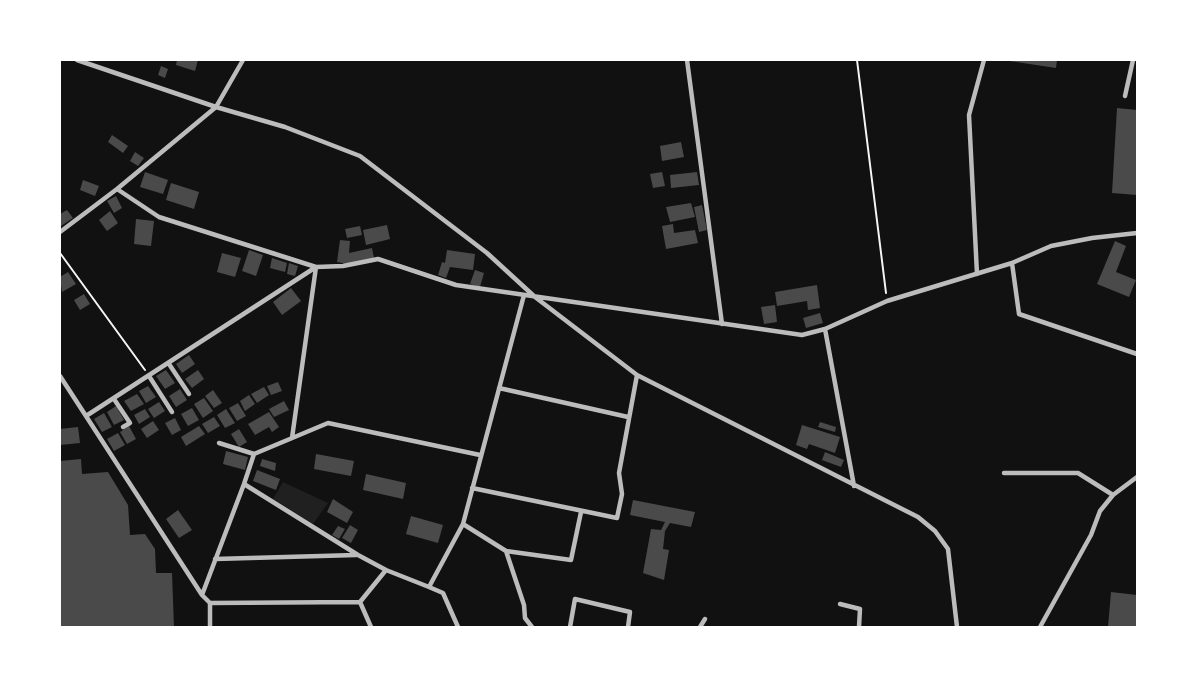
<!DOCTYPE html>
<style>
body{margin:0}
#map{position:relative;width:1197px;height:687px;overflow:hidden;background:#111;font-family:Barlow,sans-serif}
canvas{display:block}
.frame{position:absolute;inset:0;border:61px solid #fff;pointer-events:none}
</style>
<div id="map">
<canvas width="1197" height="687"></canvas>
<div class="frame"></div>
</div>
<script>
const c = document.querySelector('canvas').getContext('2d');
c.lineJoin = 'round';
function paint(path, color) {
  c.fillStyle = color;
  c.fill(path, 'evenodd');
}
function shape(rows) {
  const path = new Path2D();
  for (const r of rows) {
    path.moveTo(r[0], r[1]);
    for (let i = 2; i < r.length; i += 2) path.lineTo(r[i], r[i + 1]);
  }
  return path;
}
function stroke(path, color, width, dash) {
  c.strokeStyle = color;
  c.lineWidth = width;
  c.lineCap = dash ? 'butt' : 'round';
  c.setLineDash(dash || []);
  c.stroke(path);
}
paint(shape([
 [283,482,328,503,313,524,273,499]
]), '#202020');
paint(shape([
 [177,60,198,60,195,71,176,65],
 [1003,60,1057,60,1056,68],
 [161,66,168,69,165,78,158,75],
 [1117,108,1137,110,1137,195,1112,193],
 [112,135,128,146,123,153,108,142],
 [681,142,684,157,662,161,660,146],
 [135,152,144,158,138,166,130,161],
 [145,172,168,180,163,194,140,187],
 [662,172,665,186,653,188,650,174],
 [697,172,699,185,671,188,670,175],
 [83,180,99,186,95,196,80,190],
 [171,183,199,192,194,209,166,200],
 [116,196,122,208,114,213,107,201],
 [691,203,695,217,670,222,666,207],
 [702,205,707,230,699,232,694,207],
 [67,210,73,218,61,226,60,214],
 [110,211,118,223,107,231,99,220],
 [136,219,154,221,151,246,134,244],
 [673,224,674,233,695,230,698,243,666,249,662,226],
 [387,225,390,239,366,245,363,230],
 [360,226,362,235,347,238,345,229],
 [340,240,350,241,349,253,372,248,374,258,347,264,337,262],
 [1115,241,1126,246,1116,272,1136,280,1129,297,1097,284],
 [249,250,263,255,256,276,242,271],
 [447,250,475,254,473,270,450,267,446,278,438,275,442,262,445,263],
 [222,253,241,258,235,277,217,272],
 [272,258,287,263,285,272,270,268],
 [289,263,298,266,295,276,287,274],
 [475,270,484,273,480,287,470,284],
 [68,272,76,284,62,292,60,277],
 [817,285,820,308,808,310,807,301,777,306,775,292],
 [291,288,301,301,282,315,273,302],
 [84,294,90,304,80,310,74,300],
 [775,305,777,322,764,324,761,307],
 [820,313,823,323,806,328,803,318],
 [189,355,195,364,182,373,176,364],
 [166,370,175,383,165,389,156,376],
 [198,370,204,379,192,388,185,379],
 [278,382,282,391,271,395,267,386],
 [148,386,156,397,146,403,139,391],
 [264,387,269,395,257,403,251,394],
 [180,389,187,400,176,407,169,396],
 [213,390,222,403,214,408,205,396],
 [137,394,144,404,131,411,124,401],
 [249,395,255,404,245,411,240,401],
 [204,398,213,411,203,418,194,404],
 [284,401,289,410,274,417,269,409],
 [159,402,165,411,154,418,148,409],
 [238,403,246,416,237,421,229,408],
 [116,406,124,420,114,425,107,412],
 [192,408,199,420,188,426,181,414],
 [145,409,150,417,139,424,134,415],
 [226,409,235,423,225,428,217,415],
 [269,412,279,427,272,432,269,427,255,435,248,424],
 [104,413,112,427,102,432,94,419],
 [214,417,220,426,208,433,202,424],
 [175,418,181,430,172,435,165,423],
 [153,421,159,430,147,438,141,429],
 [820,422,836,427,835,432,818,427],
 [802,425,840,437,835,453,809,444,807,449,796,445],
 [129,426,136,439,127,444,120,432],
 [199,426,205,434,186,446,181,437],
 [78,427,80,443,60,445,60,429],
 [239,429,247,442,239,447,231,434],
 [118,433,125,445,114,451,107,439],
 [226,451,248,457,245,470,223,464],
 [825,452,844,460,841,467,822,460],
 [316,454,354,461,351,476,314,469],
 [81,459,82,474,108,472,128,505,130,535,145,534,155,549,156,573,172,573,174,627,60,627,60,461],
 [262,459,276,463,275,471,260,466],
 [257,470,280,479,276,490,253,481],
 [366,474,406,483,403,499,363,490],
 [333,499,353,512,347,523,327,512],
 [633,500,695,512,691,527,670,523,665,531,663,549,669,550,664,580,643,573,651,529,661,530,665,522,630,515],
 [178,510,192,530,179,538,166,519],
 [411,516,443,525,438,543,406,534],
 [350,525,358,530,351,543,342,538],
 [338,526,345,529,339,539,332,535],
 [1111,592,1137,595,1137,627,1108,627]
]), '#4a4a4a');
stroke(shape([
 [857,60,886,293],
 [60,253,145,370]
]), '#f5f5f5', 2);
stroke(shape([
 [77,60,216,107,285,127,360,156,487,253,535,297,637,375,918,517,935,531,948,549,957,627],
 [687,60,722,324],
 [1125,96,1133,60],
 [117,189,159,217,316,267,343,266,378,259,456,285,802,335,825,329,887,301,1012,263,1051,246,1092,238,1137,233],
 [60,232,117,189,216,107,243,60],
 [1012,263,1019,314,1137,354],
 [977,274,969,115,984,60],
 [825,329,854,486],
 [169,364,189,394],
 [60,376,202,595,210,603,210,627],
 [149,376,172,412],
 [499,388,628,417],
 [114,399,130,423,123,427],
 [86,416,316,267],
 [292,438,316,267],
 [219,443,254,454],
 [1004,473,1078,473,1113,495],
 [244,484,358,555,386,570,429,587,463,524,524,295],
 [472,488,617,518,622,494,619,473,637,375],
 [463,524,506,551,524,605,525,618,532,627],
 [506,551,571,560,581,512],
 [215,559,356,555],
 [429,587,443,593,458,627],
 [202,595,244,484,254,454,328,423,480,455],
 [360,602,386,570],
 [360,602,371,627],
 [210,603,360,602],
 [840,604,860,609,859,627],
 [570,627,575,599,630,612,628,627],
 [700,627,705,619],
 [1040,627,1091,535,1100,511,1113,495,1137,477]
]), '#bcbcbc', 4.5);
</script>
